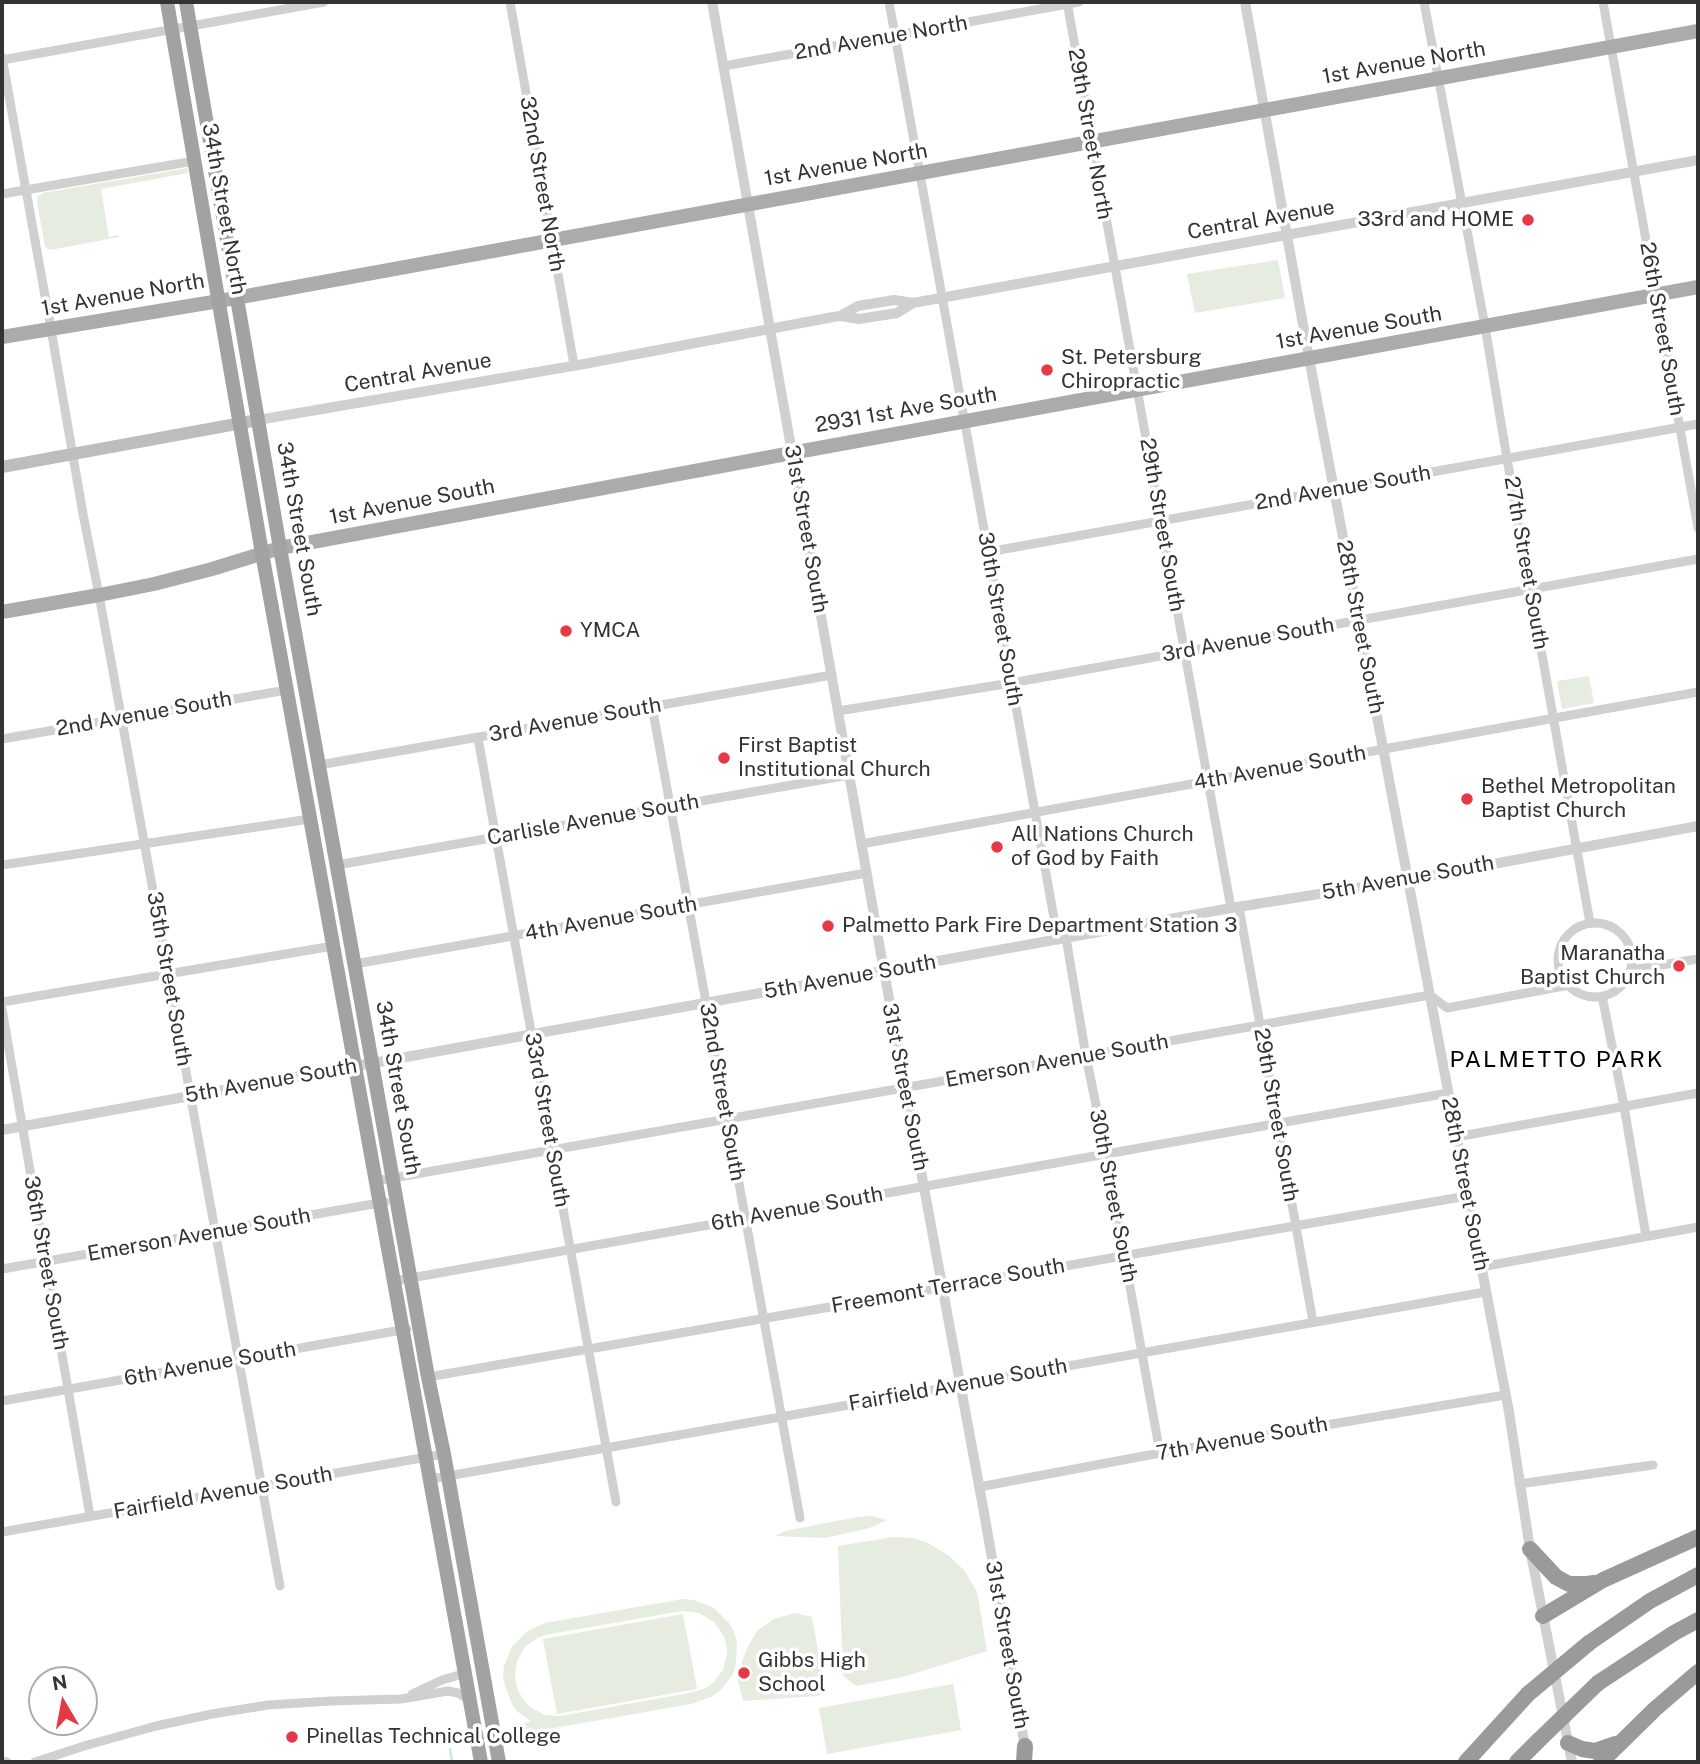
<!DOCTYPE html>
<style>
body{margin:0}
#map{position:relative;width:1700px;height:1764px;overflow:hidden;background:#fff;font-family:"Public Sans",sans-serif}
canvas{display:block}
.frame{position:absolute;inset:0;border:4px solid #333;pointer-events:none}
.north{position:absolute;left:28px;top:1666px;width:70px;height:70px;box-sizing:border-box;background:#fff;border:2px solid #adadad;border-radius:50%;rotate:350deg;font-size:19px;font-weight:700;line-height:28px;text-align:center;color:#333}
.north::after{content:'';display:block;margin:auto;width:24px;height:32px;background:#e63946;clip-path:polygon(50% 0,100% 100%,50% 72%,0 100%)}
</style>
<div id="map">
<canvas width="1700" height="1764"></canvas>
<div class="frame"></div>
<div class="north">N</div>
</div>
<script>
const c = document.querySelector('canvas').getContext('2d');
c.lineJoin = 'round';
function paint(path, color) {
  c.fillStyle = color;
  c.fill(path, 'evenodd');
}
function shape(rows) {
  const path = new Path2D();
  for (const r of rows) {
    if (r.length === 3) {
      path.moveTo(r[0] + r[2], r[1]);
      path.arc(r[0], r[1], r[2], 0, 2 * Math.PI);
      continue;
    }
    path.moveTo(r[0], r[1]);
    for (let i = 2; i < r.length; i += 2) path.lineTo(r[i], r[i + 1]);
  }
  return path;
}
function stroke(path, color, width, dash) {
  c.strokeStyle = color;
  c.lineWidth = width;
  c.lineCap = dash ? 'butt' : 'round';
  c.setLineDash(dash || []);
  c.stroke(path);
}
function drawText(font, color, halo, rows, align = 'center') {
  c.font = font + ' "Public Sans",sans-serif';
  c.lineWidth = 7;
  c.setLineDash([]);
  c.textBaseline = 'middle';
  c.strokeStyle = halo;
  c.fillStyle = color;
  for (const [text, x, y, turn = 0] of rows) {
    c.save();
    c.translate(x, y);
    c.rotate((+turn || 0) * Math.PI / 180);
    c.textAlign = isNaN(turn) ? turn : align;
    if (halo) c.strokeText(text, 0, 0);
    c.fillText(text, 0, 0);
    c.restore();
  }
}
paint(shape([
 [187,168,188,173,101,189,109,237,119,235,119,237,50,250,45,247,37,202,38,197,43,193],
 [1278,260,1285,298,1195,313,1187,274],
 [1589,676,1594,703,1562,709,1557,681],
 [872,1516,887,1520,869,1528,825,1538,775,1536,785,1531,857,1517],
 [893,1537,913,1538,928,1543,948,1555,964,1570,977,1592,987,1651,903,1677,856,1686,843,1676,838,1546],
 [683,1599,694,1600,714,1608,729,1623,734,1632,737,1643,736,1664,733,1674,720,1691,711,1697,691,1704,526,1733,525,1723,531,1721,518,1712,512,1704,505,1686,503,1676,504,1666,512,1647,526,1632,545,1623],
 [682,1611,699,1613,714,1622,724,1636,726,1644,727,1653,723,1670,713,1683,706,1688,689,1693,560,1716,545,1715,532,1708,526,1703,518,1691,515,1676,517,1661,525,1647,537,1638,545,1635],
 [795,1613,812,1617,825,1688,819,1696,743,1701,738,1681,742,1662,748,1646,758,1630,774,1619],
 [683,1614,697,1689,557,1714,543,1639],
 [953,1684,961,1730,827,1754,819,1708]
]), '#e6ecdf');
stroke(shape([
 [450,1749,452,1762]
]), '#cfe2ee', 2.5);
stroke(shape([
 [510,2,574,365],
 [889,2,1058,940],
 [1067,2,1231,908],
 [1424,2,1485,326,1507,459,1590,923],
 [1603,2,1698,528],
 [2,57,51,329,83,514,99,595,280,1586],
 [2,60,324,2],
 [724,66,1079,2],
 [2,194,194,161],
 [988,552,1698,424],
 [652,706,800,1518],
 [838,711,1011,683,1698,559],
 [478,738,616,1502],
 [2,739,287,690],
 [319,765,832,675],
 [861,844,1698,692],
 [2,865,310,819],
 [337,865,849,775],
 [1239,907,1313,1322],
 [1595,960,37],
 [1066,938,1086,1056,1106,1154,1160,1453],
 [355,964,866,873],
 [1631,970,1698,959],
 [1602,996,1624,1106,1646,1236],
 [2,1002,333,946],
 [2,1009,90,1516],
 [1456,1137,1698,1093],
 [376,1181,1430,995,1447,1008,1569,985],
 [1481,1267,1698,1227],
 [2,1269,385,1202],
 [394,1281,1448,1093],
 [428,1377,1467,1196],
 [2,1401,407,1329],
 [431,1479,1485,1292],
 [1519,1484,1653,1465],
 [979,1487,1160,1453,1505,1395],
 [2,1532,444,1454],
 [412,1694,442,1680,466,1673],
 [2,1761,7,1762],
 [35,1762,84,1746,156,1726,212,1714,268,1705,331,1701,401,1699,448,1691,458,1693,471,1701]
]), '#d0d0d0', 9);
stroke(shape([
 [712,2,884,971,983,1507,1026,1753],
 [1245,2,1309,358,1509,1412,1530,1549,1572,1762],
 [840,316,859,319,897,313,913,303],
 [258,420,584,364,833,317,840,316,858,306,894,300,913,303,1698,160],
 [2,1130,1231,908,1407,880,1698,826]
]), '#d0d0d0', 10);
stroke(shape([
 [2,467,258,420]
]), '#bdbdbd', 12);
stroke(shape([
 [2,337,219,301,1698,31],
 [2,612,99,595,154,584,212,569,280,548,808,450,1698,287]
]), '#ababab', 14);
stroke(shape([
 [167,2,262,553,481,1762],
 [186,2,280,548,376,1085,428,1377,444,1454,499,1762]
]), '#a2a2a2', 14);
stroke(shape([
 [1530,1549,1556,1577,1569,1584,1587,1584,1594,1583],
 [1543,1616,1603,1580,1698,1537],
 [1589,1643,1650,1601,1698,1575],
 [1598,1683,1674,1633,1698,1620],
 [1568,1743,1582,1749,1595,1751,1615,1744],
 [1024,1762,1025,1746],
 [1466,1762,1528,1694],
 [1517,1762,1538,1741],
 [1601,1762,1655,1709,1698,1672]
]), '#9a9a9a', 16);
stroke(shape([
 [1528,1694,1589,1643],
 [1538,1741,1598,1683]
]), '#9a9a9a', 16);
for (const [x, y, r, color] of [
 [1528,220,7,"#e63946"],
 [1047,370,7,"#e63946"],
 [566,631,7,"#e63946"],
 [724,758,7,"#e63946"],
 [1467,799,7,"#e63946"],
 [997,847,7,"#e63946"],
 [828,926,7,"#e63946"],
 [1679,966,7,"#e63946"],
 [744,1673,7,"#e63946"],
 [292,1737,7,"#e63946"]
]) {
  const dot = new Path2D();
  dot.arc(x, y, r, 0, 2 * Math.PI);
  c.fillStyle = color;
  c.fill(dot);
  stroke(dot, '#fff', 2.5);
}
drawText('21px', '#333', '#fff', [
 ["2nd Avenue North",881,38,-10],
 ["1st Avenue North",1404,63,-10],
 ["29th Street North",1090,134,80],
 ["1st Avenue North",846,165,-10],
 ["32nd Street North",542,184,80],
 ["34th Street North",224,209,80],
 ["Central Avenue",1261,220,-10],
 ["1st Avenue North",123,295,-10],
 ["1st Avenue South",1359,328,-10],
 ["26th Street South",1662,329,80],
 ["Central Avenue",418,373,-10],
 ["2931 1st Ave South",906,410,-10],
 ["2nd Avenue South",1343,488,-10],
 ["1st Avenue South",412,502,-11],
 ["29th Street South",1162,525,80],
 ["34th Street South",299,529,80],
 ["31st Street South",806,529,80],
 ["27th Street South",1526,563,80],
 ["30th Street South",1000,619,80],
 ["28th Street South",1360,627,79],
 ["3rd Avenue South",1248,640,-10],
 ["2nd Avenue South",144,714,-10],
 ["3rd Avenue South",575,720,-10],
 ["4th Avenue South",1280,768,-10],
 ["Carlisle Avenue South",593,820,-10],
 ["5th Avenue South",1408,878,-10],
 ["4th Avenue South",611,919,-10],
 ["5th Avenue South",850,977,-10],
 ["35th Street South",169,979,80],
 ["Emerson Avenue South",1057,1061,-10],
 ["5th Avenue South",271,1081,-10],
 ["31st Street South",905,1087,79],
 ["34th Street South",398,1088,80],
 ["32nd Street South",722,1092,80],
 ["29th Street South",1276,1115,80],
 ["33rd Street South",547,1120,80],
 ["28th Street South",1465,1184,79],
 ["30th Street South",1113,1196,79],
 ["6th Avenue South",797,1209,-10],
 ["Emerson Avenue South",199,1235,-10],
 ["36th Street South",46,1263,80],
 ["Freemont Terrace South",948,1286,-10],
 ["6th Avenue South",210,1364,-10],
 ["Fairfield Avenue South",958,1385,-10],
 ["7th Avenue South",1242,1439,-10],
 ["Fairfield Avenue South",223,1493,-10],
 ["31st Street South",1007,1645,80]
]);
drawText('21px', '#333', '#fff', [
 ["33rd and HOME",1514,220,"right"],
 ["St. Petersburg",1061,358],
 ["Chiropractic",1061,382],
 ["YMCA",580,631],
 ["First Baptist",738,746],
 ["Institutional Church",738,770],
 ["Bethel Metropolitan",1481,787],
 ["Baptist Church",1481,811],
 ["All Nations Church",1011,835],
 ["of God by Faith",1011,859],
 ["Palmetto Park Fire Department Station 3",842,926],
 ["Maranatha",1665,954,"right"],
 ["Baptist Church",1665,978,"right"],
 ["Gibbs High",758,1661],
 ["School",758,1685],
 ["Pinellas Technical College",306,1737]
], 'left');
c.letterSpacing = '2px';
drawText('23px', '#000', '#fff', [
 ["PALMETTO PARK",1557,1060]
]);
c.letterSpacing = '0px';
</script>
